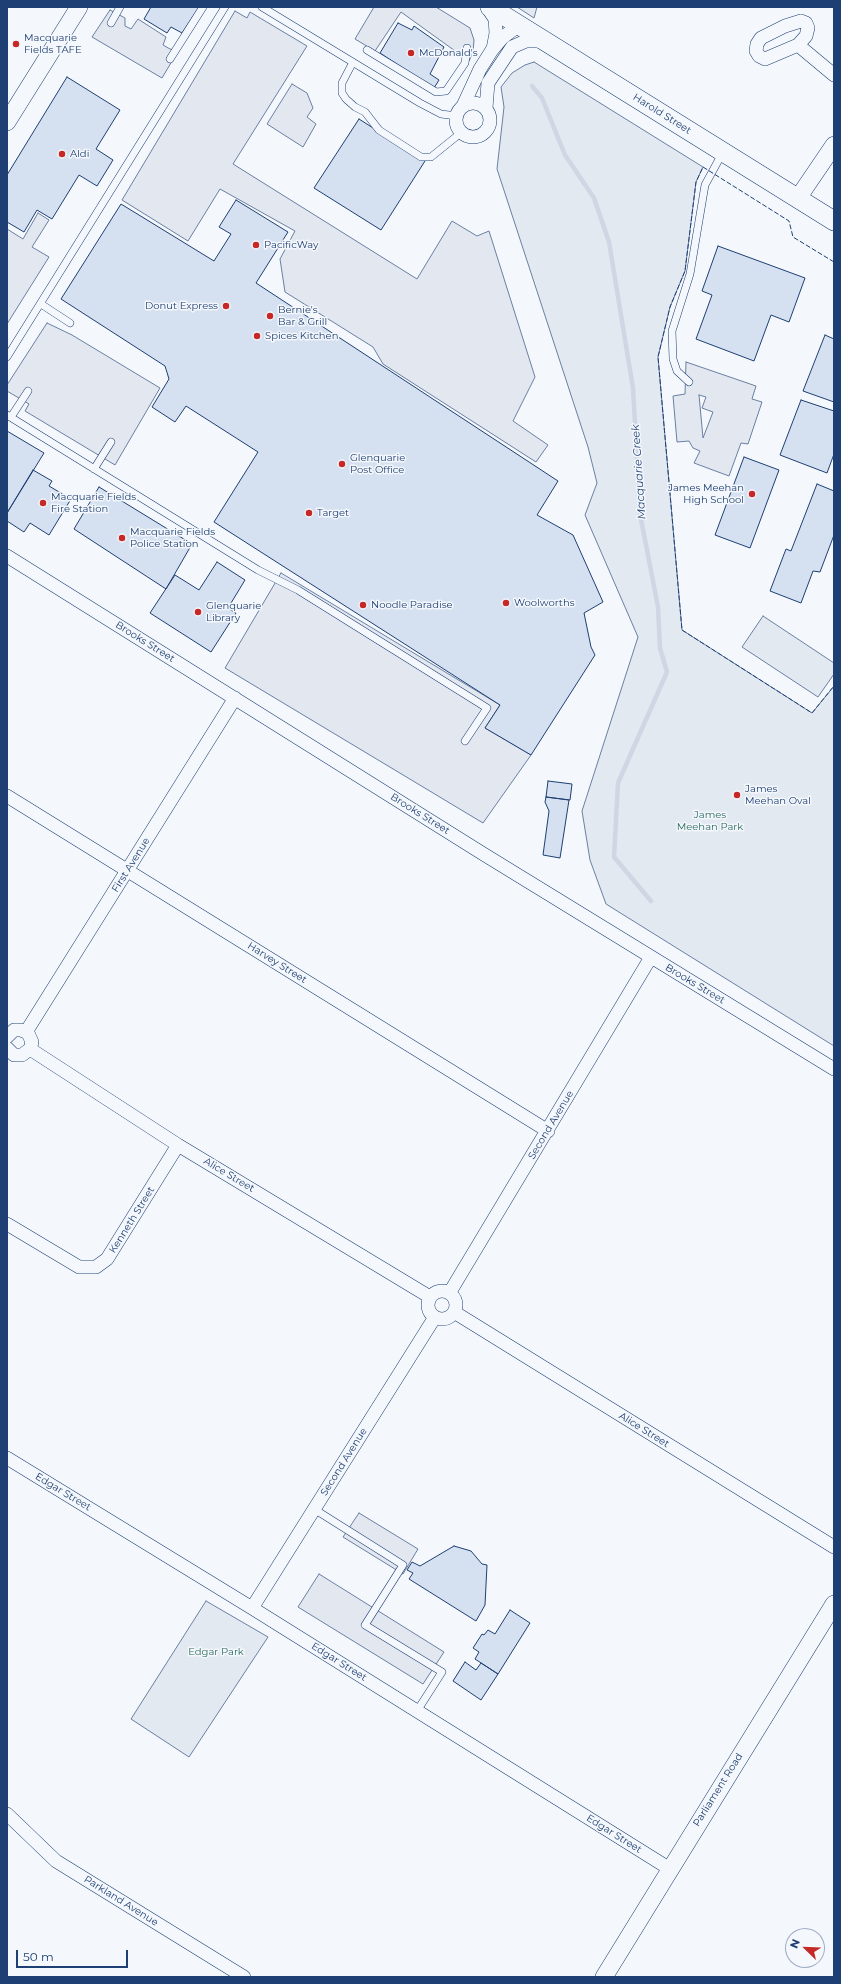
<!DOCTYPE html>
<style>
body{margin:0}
#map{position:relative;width:841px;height:1984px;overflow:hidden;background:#f4f7fb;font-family:Montserrat,sans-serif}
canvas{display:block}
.frame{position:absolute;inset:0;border:8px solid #1d3f73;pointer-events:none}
.north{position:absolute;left:785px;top:1928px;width:40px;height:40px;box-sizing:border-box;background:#f4f7fb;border:1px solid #9eadc5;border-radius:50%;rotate:293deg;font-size:11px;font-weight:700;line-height:16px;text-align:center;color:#1d3f73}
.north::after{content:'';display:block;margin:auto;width:14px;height:18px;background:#c62828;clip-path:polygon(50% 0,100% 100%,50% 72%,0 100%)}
.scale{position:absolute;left:16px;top:1950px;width:112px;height:18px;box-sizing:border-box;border:2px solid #1d3f73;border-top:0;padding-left:5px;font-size:12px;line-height:14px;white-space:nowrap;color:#1d3f73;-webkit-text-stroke:3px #f4f7fb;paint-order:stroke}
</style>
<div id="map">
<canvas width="841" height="1984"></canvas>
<div class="frame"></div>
<div class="north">N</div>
<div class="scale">50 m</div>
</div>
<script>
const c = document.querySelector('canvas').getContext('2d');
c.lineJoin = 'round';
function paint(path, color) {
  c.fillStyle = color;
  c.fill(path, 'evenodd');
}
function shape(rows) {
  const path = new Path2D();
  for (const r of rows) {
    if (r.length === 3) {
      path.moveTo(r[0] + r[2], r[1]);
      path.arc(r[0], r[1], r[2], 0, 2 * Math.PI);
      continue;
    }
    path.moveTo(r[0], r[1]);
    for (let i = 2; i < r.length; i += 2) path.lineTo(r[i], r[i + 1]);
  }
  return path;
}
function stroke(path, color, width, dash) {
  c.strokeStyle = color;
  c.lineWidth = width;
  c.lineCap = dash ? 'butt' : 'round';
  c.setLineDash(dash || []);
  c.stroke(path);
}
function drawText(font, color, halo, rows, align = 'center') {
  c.font = font + ' Montserrat,sans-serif';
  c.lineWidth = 3;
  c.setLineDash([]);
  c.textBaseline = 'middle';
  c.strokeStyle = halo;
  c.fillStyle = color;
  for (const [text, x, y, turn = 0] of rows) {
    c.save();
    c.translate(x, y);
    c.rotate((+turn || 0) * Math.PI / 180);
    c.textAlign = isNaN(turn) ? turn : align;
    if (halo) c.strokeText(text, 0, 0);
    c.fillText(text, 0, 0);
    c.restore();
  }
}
const green = shape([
 [517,7,537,7,534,18,517,7],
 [534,62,703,167,696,182,685,271,670,307,658,357,682,630,812,713,834,686,834,1046,606,904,590,860,582,811,638,637,585,515,597,483,588,447,497,169,504,107,501,87,512,73,525,65,534,62],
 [763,616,834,663,834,674,818,697,742,647,763,616],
 [206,1601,268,1637,189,1757,131,1719,206,1601]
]);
paint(green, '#e3e9f0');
stroke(green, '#687fa3', 1);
const parking = shape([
 [374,7,436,7,470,28,474,40,473,52,469,61,401,12,375,51,355,39,374,7],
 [110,10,125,18,125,26,131,29,138,19,166,37,163,45,170,49,178,51,162,78,92,37,110,10],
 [235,11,247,18,250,12,307,46,233,164,417,279,452,221,477,236,489,231,535,377,513,421,548,445,536,462,383,364,373,347,285,292,280,259,295,231,220,189,188,241,122,200,235,11],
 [292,84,307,93,313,108,307,117,316,124,303,147,267,124,292,84],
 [38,213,49,220,32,247,49,257,7,324,7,229,23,239,38,213],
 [47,323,72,335,160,388,115,465,25,411,29,404,7,391,7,385,47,323],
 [686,362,756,386,752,399,762,402,748,444,741,443,729,476,694,463,700,451,693,448,689,441,677,442,673,396,685,394,686,362],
 [699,395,706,397,702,408,713,412,703,438,699,395],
 [281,573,500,705,485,728,531,755,483,823,225,668,281,573],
 [359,1513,418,1549,403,1574,343,1537,359,1513],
 [319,1574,444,1652,423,1684,298,1607,319,1574]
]);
paint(parking, '#e3e8f0');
stroke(parking, '#687fa3', 1);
stroke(shape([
 [532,86,542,98,565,155,594,198,609,242,633,388,640,514,658,607,660,648,667,672,618,783,614,857,651,901]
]), '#cfd7e4', 4.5);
const building = shape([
 [151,7,199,7,182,33,171,27,167,33,144,19,151,7],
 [398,23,412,30,414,26,444,47,430,74,439,80,434,88,380,53,398,23],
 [67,77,120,110,96,149,113,160,97,186,79,175,52,219,37,210,24,232,7,222,7,175,67,77],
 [359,119,425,161,381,230,314,188,359,119],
 [236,200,288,232,256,283,558,481,537,515,573,535,603,602,584,613,591,647,595,655,531,755,485,728,500,705,214,522,258,452,186,406,175,422,152,407,169,379,165,366,61,299,121,204,214,261,231,234,219,227,236,200],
 [718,246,805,278,789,322,771,315,754,361,696,339,712,295,702,291,718,246],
 [825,335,834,339,834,402,803,391,825,335],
 [801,400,834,411,834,454,827,473,780,455,801,400],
 [7,431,44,453,7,513,7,431],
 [744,457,779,470,750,548,715,535,744,457],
 [33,470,52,481,49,486,71,499,49,535,30,523,24,532,7,521,7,513,33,470],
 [817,484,834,491,834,535,820,572,813,571,801,603,770,591,786,549,791,551,817,484],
 [99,487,192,544,166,589,74,529,99,487],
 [217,562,245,580,228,608,236,613,211,652,150,613,175,575,199,590,217,562],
 [548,781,572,784,570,800,546,797,548,781],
 [546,797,569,800,560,858,543,855,549,811,545,802,546,797],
 [454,1546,471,1551,482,1564,487,1565,485,1605,476,1621,409,1579,413,1573,407,1570,412,1562,420,1566,454,1546],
 [510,1610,530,1623,498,1674,475,1659,479,1652,473,1648,482,1634,484,1635,488,1630,495,1634,510,1610],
 [465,1662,476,1670,481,1663,498,1674,481,1700,453,1681,465,1662]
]);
paint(building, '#d5e0f0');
stroke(building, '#1d3f73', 1);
const service = shape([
 [262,7,420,103,441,114,457,116],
 [111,23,120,7],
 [367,50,436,92,446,91,465,63,467,48],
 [170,59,203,7],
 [353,62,342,83,342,93,346,99,355,107,365,112,379,130,421,157,431,157,462,132],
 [41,304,70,323],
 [7,357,225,7],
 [689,382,677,371,673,359,672,331,690,274,705,185,723,152],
 [7,415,258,570,298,590,487,708,465,741],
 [11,417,28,391],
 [94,469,111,442],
 [314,1509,403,1565,365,1625,442,1672,417,1711]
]);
const minor = shape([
 [487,7,495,19,496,33,493,49],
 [801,21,806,23,808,28,806,36,798,45,765,59,759,56,756,51,757,44,761,38,785,26,801,21],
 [798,45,834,75],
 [473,120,17],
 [463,106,480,69,492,50,502,38,519,25],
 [486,108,488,83,512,47,526,41,544,41],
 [7,556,485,855,834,1069],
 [7,796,548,1131],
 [26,1032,235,698],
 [7,1037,14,1030,21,1030,28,1033,32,1042,30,1049,22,1055,14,1055,7,1048],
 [30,1049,178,1145,430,1297],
 [7,1224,79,1267,96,1267,107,1259,178,1145],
 [442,1305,14],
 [450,1292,651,957],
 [454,1312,834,1547],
 [7,1458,252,1608,670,1869],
 [252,1608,435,1317],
 [7,1814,56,1861,244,1977]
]);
const tertiary = shape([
 [7,122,79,7],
 [798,198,834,145],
 [604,1977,834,1604]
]);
const secondary = shape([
 [490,7,834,221]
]);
stroke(service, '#1d3f73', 8);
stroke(minor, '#1d3f73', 14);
stroke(tertiary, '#1d3f73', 18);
stroke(secondary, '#1d3f73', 20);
stroke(service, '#f4f7fb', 7);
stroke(minor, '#f4f7fb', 13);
stroke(tertiary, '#f4f7fb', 17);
stroke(secondary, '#f4f7fb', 19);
stroke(shape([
 [834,262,793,237,789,221,703,167,696,182,685,271,670,307,658,357,682,630,812,713,834,686]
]), '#1d3f73', 1, [5, 2]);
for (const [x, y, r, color] of [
 [16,44,4,"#c62828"],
 [411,53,4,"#c62828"],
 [62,154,4,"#c62828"],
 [256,245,4,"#c62828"],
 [226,306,4,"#c62828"],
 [270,316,4,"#c62828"],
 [257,336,4,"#c62828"],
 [342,464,4,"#c62828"],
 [752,494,4,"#c62828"],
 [43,503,4,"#c62828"],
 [309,513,4,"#c62828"],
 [122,538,4,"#c62828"],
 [506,603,4,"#c62828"],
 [363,605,4,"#c62828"],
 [198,612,4,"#c62828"],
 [737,795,4,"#c62828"]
]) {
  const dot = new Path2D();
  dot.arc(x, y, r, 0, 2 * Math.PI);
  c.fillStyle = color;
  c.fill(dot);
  stroke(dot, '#f4f7fb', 1.5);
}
drawText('10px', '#1d3f73', '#f4f7fb', [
 ["Macquarie",24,38],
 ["Fields TAFE",24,50],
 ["McDonald's",419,53],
 ["Aldi",70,154],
 ["PacificWay",264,245],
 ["Donut Express",218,306,"right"],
 ["Bernie's",278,310],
 ["Bar & Grill",278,322],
 ["Spices Kitchen",265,336],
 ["Glenquarie",350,458],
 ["Post Office",350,470],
 ["James Meehan",744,488,"right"],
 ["High School",744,500,"right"],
 ["Macquarie Fields",51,497],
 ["Fire Station",51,509],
 ["Target",317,513],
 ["Macquarie Fields",130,532],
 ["Police Station",130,544],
 ["Woolworths",514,603],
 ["Noodle Paradise",371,605],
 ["Glenquarie",206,606],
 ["Library",206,618],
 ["James",745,789],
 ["Meehan Oval",745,801]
], 'left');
drawText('10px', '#1d3f73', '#f4f7fb', [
 ["Harold Street",662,114,32],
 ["Brooks Street",145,642,32],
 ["Brooks Street",420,814,32],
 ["First Avenue",131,865,-58],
 ["Harvey Street",277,963,32],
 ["Brooks Street",695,984,31],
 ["Second Avenue",551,1125,-59],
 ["Alice Street",229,1175,31],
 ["Kenneth Street",132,1220,-58],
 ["Alice Street",644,1430,32],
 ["Second Avenue",344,1462,-58],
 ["Edgar Street",63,1492,31],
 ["Edgar Street",339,1662,32],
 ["Parliament Road",718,1790,-58],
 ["Edgar Street",614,1834,32],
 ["Parkland Avenue",121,1901,32]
]);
drawText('10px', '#2c6c60', '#f4f7fb', [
 ["James",710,815],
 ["Meehan Park",710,827],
 ["Edgar Park",216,1652]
]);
drawText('italic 11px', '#1d3f73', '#f4f7fb', [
 ["Macquarie Creek",639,472,-94]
]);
</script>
